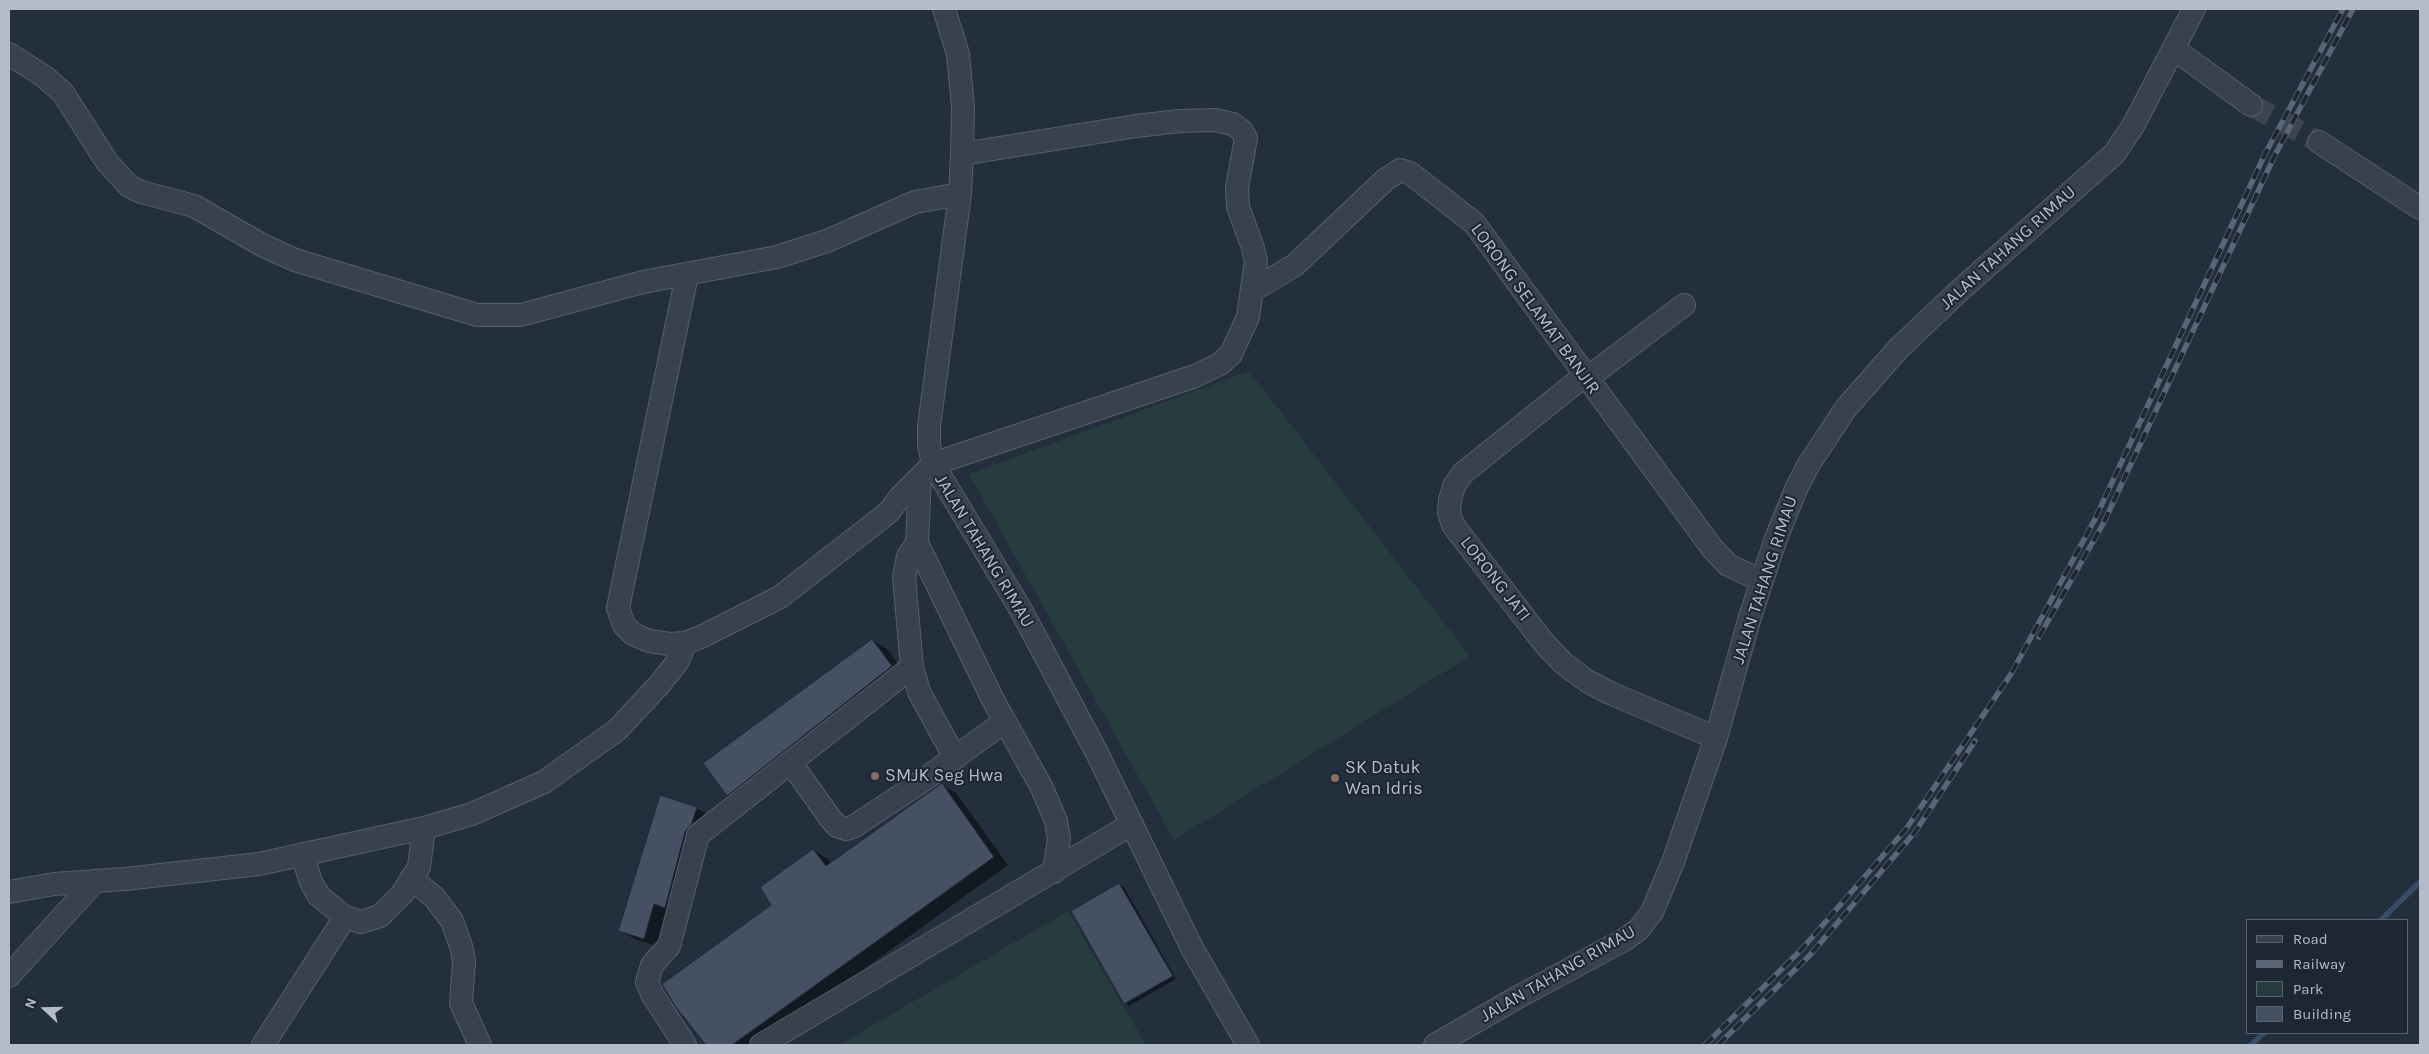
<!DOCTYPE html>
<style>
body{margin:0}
#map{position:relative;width:2429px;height:1054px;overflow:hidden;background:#242f3e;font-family:Karla,sans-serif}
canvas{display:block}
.frame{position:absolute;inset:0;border:10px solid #b4bcc9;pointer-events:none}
.legend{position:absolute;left:2246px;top:919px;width:162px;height:115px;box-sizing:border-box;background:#1d2633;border:1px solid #59626f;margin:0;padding:6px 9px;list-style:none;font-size:15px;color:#b4bcc9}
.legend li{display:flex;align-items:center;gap:10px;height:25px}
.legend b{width:25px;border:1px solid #59626f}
.north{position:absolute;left:20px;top:984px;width:50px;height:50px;-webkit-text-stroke:4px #1d2633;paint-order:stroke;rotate:291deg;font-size:14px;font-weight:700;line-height:20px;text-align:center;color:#b4bcc9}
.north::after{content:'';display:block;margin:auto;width:18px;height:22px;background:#b4bcc9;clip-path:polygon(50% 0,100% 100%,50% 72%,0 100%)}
</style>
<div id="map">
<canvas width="2429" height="1054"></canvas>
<div class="frame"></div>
<ul class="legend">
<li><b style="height:6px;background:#38414e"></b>Road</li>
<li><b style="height:6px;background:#5a6575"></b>Railway</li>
<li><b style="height:14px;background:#263c3f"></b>Park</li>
<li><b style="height:14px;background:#455162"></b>Building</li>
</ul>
<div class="north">N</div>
</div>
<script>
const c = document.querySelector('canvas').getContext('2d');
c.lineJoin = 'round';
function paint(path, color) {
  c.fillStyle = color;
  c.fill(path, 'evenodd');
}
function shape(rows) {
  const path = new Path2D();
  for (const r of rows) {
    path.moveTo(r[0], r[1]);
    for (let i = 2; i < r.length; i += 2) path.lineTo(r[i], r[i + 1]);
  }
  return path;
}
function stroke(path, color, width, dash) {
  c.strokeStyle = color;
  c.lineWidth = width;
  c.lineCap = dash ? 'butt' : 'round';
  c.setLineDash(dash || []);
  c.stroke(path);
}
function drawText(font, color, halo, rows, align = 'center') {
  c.font = font + ' Karla,sans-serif';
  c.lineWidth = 4;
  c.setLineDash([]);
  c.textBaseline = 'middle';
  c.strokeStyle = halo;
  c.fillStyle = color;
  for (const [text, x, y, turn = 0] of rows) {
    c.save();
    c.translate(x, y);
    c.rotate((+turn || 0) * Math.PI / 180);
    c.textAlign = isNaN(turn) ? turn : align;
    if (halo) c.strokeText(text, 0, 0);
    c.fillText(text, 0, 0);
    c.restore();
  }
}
paint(shape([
 [1249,371,1470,656,1174,840,969,474],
 [1068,911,1146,1045,839,1045]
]), '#263c3f');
paint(shape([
 [872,640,887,649,906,675,742,803,727,795],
 [942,785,956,793,1008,865,759,1045,707,1045,676,1005,773,905,813,850,828,859,831,864],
 [696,808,711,816,659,947,635,939,620,931],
 [1119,884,1124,887,1176,979,1129,1006,1125,1003]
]), '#0007');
stroke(shape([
 [2381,920,2420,882],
 [2251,1045,2264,1033]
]), '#394c67', 5.5);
const building = shape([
 [872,639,892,666,727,796,703,763,872,639],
 [942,783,994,857,732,1045,706,1045,675,1006,662,984,771,905,760,887,813,849,826,866,942,783],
 [660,795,697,807,692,823,685,832,665,908,654,904,644,939,618,931,660,795],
 [1119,883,1173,976,1124,1004,1071,911,1119,883]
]);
paint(building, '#455162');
stroke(building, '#1f2835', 1);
stroke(shape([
 [2251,105,2319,142]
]), '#3a4453', 22, [22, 11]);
const minor = shape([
 [944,9,958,54,963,107,962,154,960,194,929,426,929,445,933,464,1021,610,1097,753,1192,948,1248,1045],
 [2174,49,2251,105],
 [9,54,45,77,63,93,107,162,129,186,141,192,194,206,262,245,295,260,477,315,521,315,643,282,777,257,827,241,915,202,960,194],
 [2319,142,2420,208],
 [687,275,618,608,624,625,633,634,649,641,670,644,685,643,701,637,780,597,889,512,900,497,933,464,1195,376,1220,364,1231,354,1248,317,1256,261,1253,248,1238,207,1237,188,1246,138,1242,131,1233,124,1215,120,1180,121,1136,126,962,154],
 [1253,290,1295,265,1385,180,1400,170,1410,173,1474,223,1712,548,1728,565,1762,581],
 [1584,376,1463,473,1454,486,1450,500,1449,513,1453,525,1544,643,1563,663,1587,681,1610,693,1716,738],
 [1586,379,1684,305],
 [920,477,917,543,993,700,1042,788,1056,821,1059,839,1054,872],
 [917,543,908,556,904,577,912,667,919,692,955,758],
 [791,763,830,818,837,826,846,829,853,827,918,784,1004,722],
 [302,854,311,882,319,896,345,917,361,922,380,916,402,894,419,867,424,828],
 [411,879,434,897,452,921,462,949,464,962,461,1003,480,1045],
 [9,892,54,884,125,879,259,864,424,828,472,814,544,782,617,730,659,685,678,661,685,643],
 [9,976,95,881],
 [263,1045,345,917],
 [685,1045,652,994,647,982,652,965,669,946,698,835,912,667],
 [761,1045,1132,824],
 [1435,1045,1518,997,1624,940,1639,929,1652,912,1673,862,1716,738,1750,617,1775,541,1796,489,1809,464,1846,408,1898,349,1959,291,2114,154,2133,126,2194,9]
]);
stroke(minor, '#565f6c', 24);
stroke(minor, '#38414e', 22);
const rail = shape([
 [2039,637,2103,524,2275,155,2353,9],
 [1705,1045,1802,949,1906,829,2011,674,2094,521,2265,154,2343,9],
 [1718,1045,1810,955,1915,832,1975,741]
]);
stroke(rail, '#5a6575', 5.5);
stroke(rail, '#1d2633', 4, [11]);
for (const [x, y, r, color] of [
 [875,776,5,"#8d6e63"],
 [1335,778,5,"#8d6e63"]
]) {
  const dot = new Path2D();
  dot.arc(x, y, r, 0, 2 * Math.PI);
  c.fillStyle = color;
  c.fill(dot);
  stroke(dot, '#1d2633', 2);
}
drawText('18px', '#b4bcc9', '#1d2633', [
 ["JALAN TAHANG RIMAU",2008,248,-42],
 ["LORONG SELAMAT BANJIR",1535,309,54],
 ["JALAN TAHANG RIMAU",984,551,59],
 ["LORONG JATI",1495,579,52],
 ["JALAN TAHANG RIMAU",1765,580,-72],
 ["JALAN TAHANG RIMAU",1558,974,-30]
]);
drawText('18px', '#b4bcc9', '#1d2633', [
 ["SK Datuk",1345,768],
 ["Wan Idris",1345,789],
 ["SMJK Seg Hwa",885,776]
], 'left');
</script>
